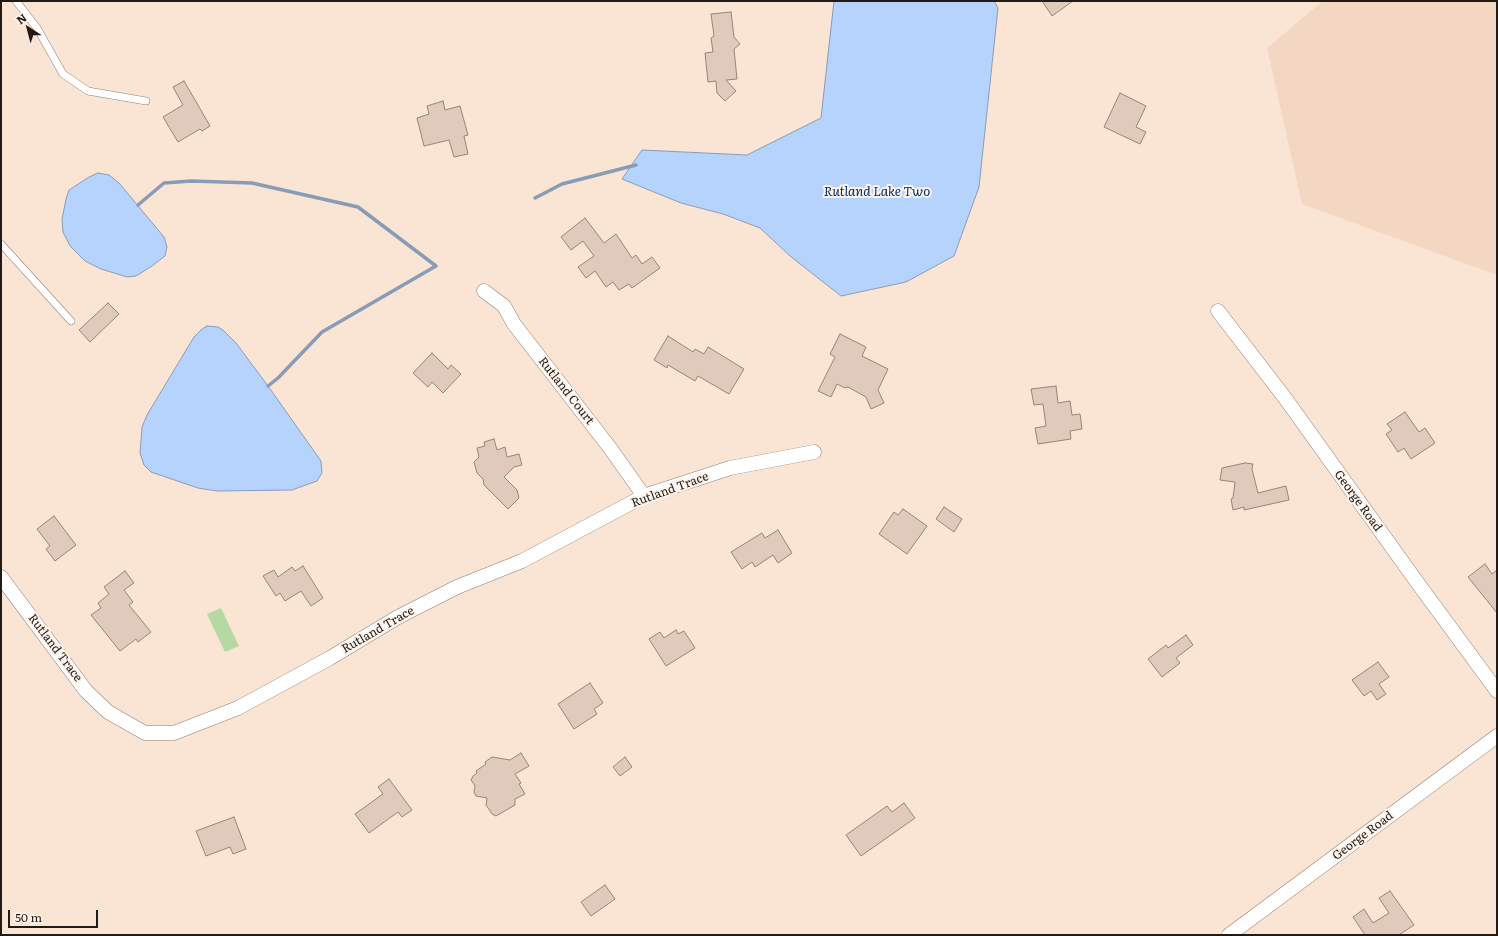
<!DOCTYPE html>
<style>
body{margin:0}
#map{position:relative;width:1498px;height:936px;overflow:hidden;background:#fae4d4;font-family:Literata,serif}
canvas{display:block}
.frame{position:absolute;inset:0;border:2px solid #221b15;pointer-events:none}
.north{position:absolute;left:8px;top:8px;width:40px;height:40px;-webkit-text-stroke:3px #fdf4ed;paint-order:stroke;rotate:324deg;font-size:11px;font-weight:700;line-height:16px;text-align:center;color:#221b15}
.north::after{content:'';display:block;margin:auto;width:14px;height:18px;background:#221b15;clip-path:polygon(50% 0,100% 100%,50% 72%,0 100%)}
.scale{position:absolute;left:8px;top:910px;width:90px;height:18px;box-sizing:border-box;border:2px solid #221b15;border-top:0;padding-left:5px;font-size:12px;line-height:14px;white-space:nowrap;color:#221b15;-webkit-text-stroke:3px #fdf4ed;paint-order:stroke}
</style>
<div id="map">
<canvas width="1498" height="936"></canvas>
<div class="frame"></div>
<div class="north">N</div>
<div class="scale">50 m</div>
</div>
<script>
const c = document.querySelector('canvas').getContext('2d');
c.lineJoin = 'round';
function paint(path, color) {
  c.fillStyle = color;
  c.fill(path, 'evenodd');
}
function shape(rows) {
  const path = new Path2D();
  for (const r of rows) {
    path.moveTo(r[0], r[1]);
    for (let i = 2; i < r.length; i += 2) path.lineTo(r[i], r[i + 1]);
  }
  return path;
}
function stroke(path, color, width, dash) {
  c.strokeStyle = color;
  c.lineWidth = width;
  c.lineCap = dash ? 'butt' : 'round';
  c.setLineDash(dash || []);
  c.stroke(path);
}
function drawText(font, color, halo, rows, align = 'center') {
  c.font = font + ' Literata,serif';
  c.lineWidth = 4;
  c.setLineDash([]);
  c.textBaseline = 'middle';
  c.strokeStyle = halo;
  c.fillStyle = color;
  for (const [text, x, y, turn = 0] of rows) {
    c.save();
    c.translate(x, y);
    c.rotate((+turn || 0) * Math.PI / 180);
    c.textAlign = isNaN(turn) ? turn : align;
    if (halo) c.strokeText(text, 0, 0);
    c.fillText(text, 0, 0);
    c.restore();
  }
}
paint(shape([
 [1323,1,1497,1,1497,275,1302,204,1267,48]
]), '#f3d7c2');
paint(shape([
 [221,608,239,646,225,652,207,614]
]), '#b6d8a4');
const water = shape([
 [834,1,994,1,998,8,979,187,954,256,906,282,841,296,790,256,760,228,723,214,681,203,622,179,642,150,747,155,821,118,834,1],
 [98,173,109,175,119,183,164,237,167,247,165,256,152,266,136,276,127,277,101,269,85,261,70,246,63,232,62,219,66,199,69,190,89,177,98,173],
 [207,326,218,327,224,331,236,343,268,386,321,461,322,473,317,481,292,490,217,491,198,488,151,472,144,465,140,453,142,427,147,415,194,337,202,329,207,326]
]);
paint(water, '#b5d3fd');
stroke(water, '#899cb7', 1);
stroke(shape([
 [535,198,562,184,636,165],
 [138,205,164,183,191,181,252,183,358,207,436,266,322,332,278,378,268,386]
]), '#899cb7', 3.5);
const building = shape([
 [1042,1,1073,1,1052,16,1042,1],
 [731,12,734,37,740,44,734,49,737,79,726,80,736,91,725,101,717,93,716,81,708,82,705,53,713,52,711,38,714,36,711,14,731,12],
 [184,81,210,126,202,131,200,129,178,142,163,117,183,105,173,87,184,81],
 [1120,93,1146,106,1136,127,1146,132,1140,144,1104,127,1120,93],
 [443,101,445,110,460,106,468,135,464,136,468,154,454,157,449,140,424,146,417,118,429,114,427,106,443,101],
 [585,218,604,243,616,234,632,258,636,255,642,264,652,257,660,268,632,288,629,284,619,290,613,282,606,287,595,271,586,278,578,267,594,256,583,241,571,250,561,237,585,218],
 [108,303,119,314,90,342,79,330,108,303],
 [840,334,866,347,862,356,888,369,878,390,884,403,871,409,866,397,848,387,845,388,837,384,831,397,818,391,835,357,830,354,840,334],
 [668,336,693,352,695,349,704,354,708,347,744,369,729,394,698,376,695,381,668,365,667,368,654,360,668,336],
 [432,353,448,369,451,365,461,374,443,393,432,382,428,387,413,373,432,353],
 [1056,386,1058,403,1070,401,1072,415,1080,414,1082,429,1070,431,1071,439,1038,444,1035,428,1046,426,1043,404,1034,405,1031,389,1056,386],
 [1405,412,1419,432,1425,428,1435,443,1411,459,1404,448,1398,452,1386,434,1392,430,1387,424,1405,412],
 [494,439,497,450,505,447,507,457,519,454,522,465,514,467,504,477,517,490,519,498,508,509,484,485,483,479,477,473,474,462,479,457,477,448,485,446,484,442,494,439],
 [1245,463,1253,464,1252,469,1258,493,1286,486,1289,500,1244,510,1244,507,1233,510,1231,499,1233,498,1235,482,1220,480,1222,468,1245,463],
 [944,507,962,519,954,532,936,519,944,507],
 [903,509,927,526,907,554,879,534,894,512,898,515,903,509],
 [54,516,76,545,55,561,46,549,50,546,37,529,54,516],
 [778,530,792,553,778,563,773,555,755,567,752,562,742,569,731,552,762,533,765,538,778,530],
 [1485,564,1492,574,1497,570,1497,613,1468,577,1485,564],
 [303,566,323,598,311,606,301,591,285,601,280,593,276,596,263,576,274,570,278,577,292,567,295,571,303,566],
 [125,571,134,583,124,590,133,602,129,605,151,632,138,642,136,639,120,651,91,615,101,608,98,603,109,594,104,587,125,571],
 [676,630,678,634,684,631,695,648,666,666,649,639,660,632,664,638,676,630],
 [1186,635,1193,645,1176,658,1180,663,1162,677,1148,659,1166,645,1168,648,1186,635],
 [1378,662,1389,677,1379,684,1386,694,1377,700,1371,691,1364,696,1352,680,1378,662],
 [590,683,603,703,594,709,597,714,574,729,558,704,590,683],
 [521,753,529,766,515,774,521,783,519,784,525,794,515,799,515,805,496,816,492,814,486,805,487,798,476,796,474,792,475,786,471,780,473,776,477,773,476,771,486,764,485,762,492,757,510,760,521,753],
 [625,757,632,767,620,776,613,767,625,757],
 [389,779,412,810,402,817,398,812,369,833,355,814,383,794,378,787,389,779],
 [904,803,915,818,861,856,846,835,887,806,892,812,904,803],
 [234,817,246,849,233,854,230,847,206,856,196,831,234,817],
 [605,885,615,899,591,916,581,902,605,885],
 [1390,891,1414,925,1399,935,1365,935,1353,917,1364,909,1373,923,1389,913,1379,898,1390,891]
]);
paint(building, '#e0cabb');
stroke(building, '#988475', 1);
const lane = shape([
 [16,1,37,28,63,74,88,91,146,101],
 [1,244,71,321]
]);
const street = shape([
 [484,291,504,306,514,324,610,448,644,496],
 [1218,311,1285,398,1414,578,1497,691],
 [1,577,86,691,108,712,145,733,174,733,238,708,330,658,398,617,457,587,522,561,644,496,730,468,814,452],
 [1229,935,1497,736]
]);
stroke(lane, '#937f71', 8);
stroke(street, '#937f71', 15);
stroke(lane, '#fff', 7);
stroke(street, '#fff', 14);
drawText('12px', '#221b15', '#fdf4ed', [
 ["Rutland Court",566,391,52],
 ["Rutland Trace",670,490,-20],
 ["George Road",1358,501,54],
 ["Rutland Trace",378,630,-30],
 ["Rutland Trace",55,648,53],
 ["George Road",1363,836,-37]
]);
drawText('italic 13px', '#002f6a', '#fdf4ed', [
 ["Rutland Lake Two",877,192]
]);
</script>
